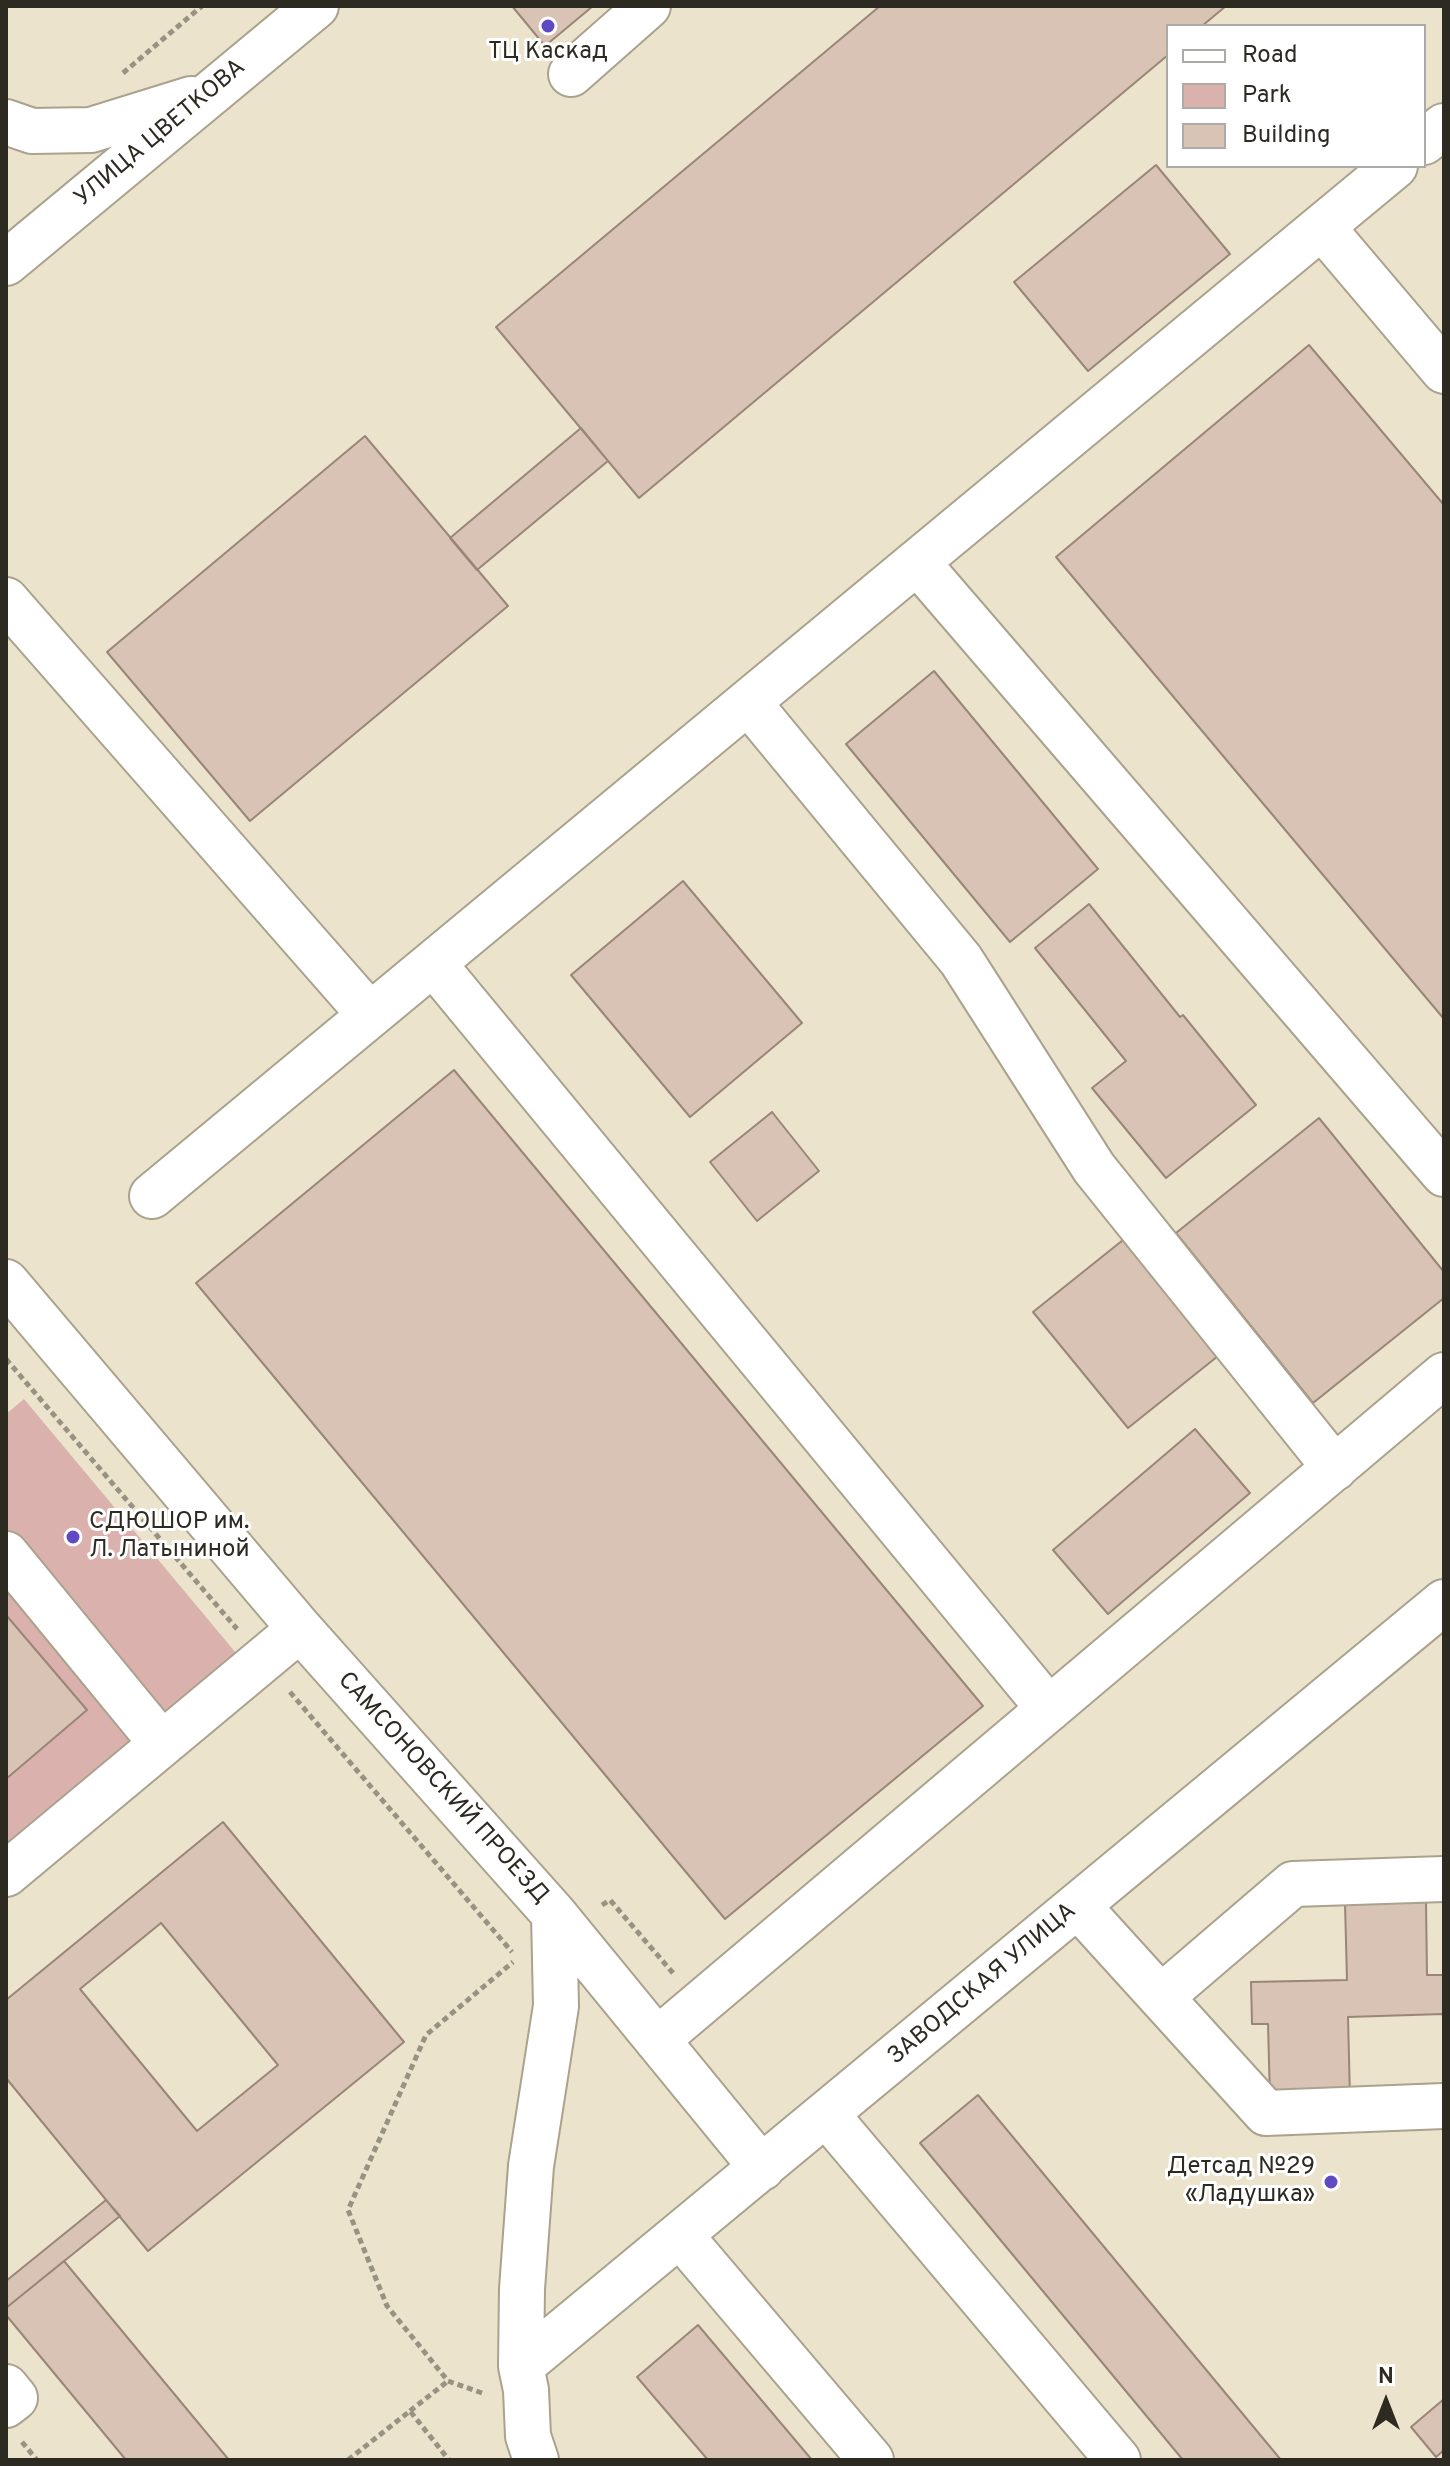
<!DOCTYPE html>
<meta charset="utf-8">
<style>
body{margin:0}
#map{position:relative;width:1450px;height:2466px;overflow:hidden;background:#ebe3cc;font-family:Overpass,sans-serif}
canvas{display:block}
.frame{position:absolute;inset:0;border:8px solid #2d2a22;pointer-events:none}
.legend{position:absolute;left:1166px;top:24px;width:260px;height:144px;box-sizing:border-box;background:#fff;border:2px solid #abaaa7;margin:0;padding:10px 14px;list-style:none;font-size:24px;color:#2d2a22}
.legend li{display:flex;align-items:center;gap:16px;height:40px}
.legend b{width:40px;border:2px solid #abaaa7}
.north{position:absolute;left:1346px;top:2362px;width:80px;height:80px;-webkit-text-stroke:6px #fff;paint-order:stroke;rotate:0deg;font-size:22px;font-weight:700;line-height:32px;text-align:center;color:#2d2a22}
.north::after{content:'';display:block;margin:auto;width:28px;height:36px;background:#2d2a22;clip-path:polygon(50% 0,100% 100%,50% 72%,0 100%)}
</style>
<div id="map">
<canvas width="1450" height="2466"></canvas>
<div class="frame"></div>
<ul class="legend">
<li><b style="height:10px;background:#fff"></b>Road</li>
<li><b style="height:22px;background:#dab1ad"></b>Park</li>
<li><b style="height:22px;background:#d8c3b5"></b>Building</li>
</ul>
<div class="north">N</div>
</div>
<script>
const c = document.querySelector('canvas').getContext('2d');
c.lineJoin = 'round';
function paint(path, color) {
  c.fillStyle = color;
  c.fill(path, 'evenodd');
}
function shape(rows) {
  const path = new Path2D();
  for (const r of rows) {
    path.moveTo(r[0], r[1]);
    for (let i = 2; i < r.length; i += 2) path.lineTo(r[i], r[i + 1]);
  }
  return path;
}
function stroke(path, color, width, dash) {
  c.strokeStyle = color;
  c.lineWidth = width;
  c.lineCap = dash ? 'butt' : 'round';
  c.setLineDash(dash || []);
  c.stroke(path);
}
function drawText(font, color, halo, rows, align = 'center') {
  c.font = font + ' Overpass,sans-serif';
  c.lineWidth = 6;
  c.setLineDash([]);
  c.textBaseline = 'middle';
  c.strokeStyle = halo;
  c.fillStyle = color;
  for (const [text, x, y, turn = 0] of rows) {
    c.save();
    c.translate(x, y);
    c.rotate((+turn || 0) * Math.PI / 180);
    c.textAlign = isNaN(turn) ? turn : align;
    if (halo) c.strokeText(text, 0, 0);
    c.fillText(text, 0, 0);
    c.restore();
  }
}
paint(shape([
 [24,1399,241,1659,6,1854,6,1414]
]), '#dab1ad');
const building = shape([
 [512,6,593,6,545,46,512,6],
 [880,6,1226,6,1202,26,1168,26,1168,55,639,498,496,327,880,6],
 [1156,165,1230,254,1088,371,1014,282,1156,165],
 [1309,345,1444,505,1444,1019,1056,557,1309,345],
 [581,428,608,461,477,570,450,538,581,428],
 [365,436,508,606,250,821,107,652,365,436],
 [934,671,1098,869,1010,942,846,744,934,671],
 [683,881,802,1023,690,1117,571,975,683,881],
 [1089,904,1180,1017,1183,1015,1256,1105,1166,1178,1092,1088,1126,1061,1035,948,1089,904],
 [454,1070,983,1706,725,1919,196,1283,454,1070],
 [772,1112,819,1171,757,1221,710,1162,772,1112],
 [1319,1118,1444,1272,1444,1298,1313,1403,1176,1233,1319,1118],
 [1123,1240,1218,1356,1128,1428,1033,1312,1123,1240],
 [1195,1429,1250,1493,1108,1614,1053,1550,1195,1429],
 [6,1615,87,1710,6,1779,6,1615],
 [223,1822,404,2042,148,2251,6,2078,6,2000,223,1822],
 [161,1923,278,2065,197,2131,80,1989,161,1923],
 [1426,1902,1427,1975,1444,1975,1444,2038,1443,2014,1348,2017,1350,2098,1270,2100,1268,2024,1252,2024,1251,1982,1347,1980,1345,1904,1426,1902],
 [978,2095,1281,2460,1183,2460,920,2143,978,2095],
 [106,2200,120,2216,6,2308,6,2281,106,2200],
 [64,2261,229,2460,126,2460,6,2315,6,2308,64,2261],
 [698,2325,812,2460,708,2460,637,2377,698,2325],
 [1444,2399,1444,2450,1436,2457,1411,2427,1444,2399]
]);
paint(building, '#d8c3b5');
stroke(building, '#998678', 2);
const minor = shape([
 [571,74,648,6],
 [6,122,32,131,91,130,191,99],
 [1424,142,1444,126],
 [1322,227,1444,371],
 [6,263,316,6],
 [917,562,1444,1174],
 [6,600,370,1015],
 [748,702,961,960,1094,1168,1335,1468],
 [433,963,1049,1709],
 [152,1196,1395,166],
 [6,1282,300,1629,554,1914,556,2006,531,2166,522,2289,521,2366,526,2390,528,2436,536,2460],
 [6,1554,162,1744],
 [6,1874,300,1629],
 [1078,1906,1266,2113,1444,2106],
 [554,1914,762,2168],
 [1161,1997,1293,1884,1444,1879],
 [657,2040,1444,1375],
 [826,2114,1118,2460],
 [680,2235,871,2460],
 [521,2366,1444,1602],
 [6,2387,15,2398,6,2405]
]);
stroke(minor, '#aaa28d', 48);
stroke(shape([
 [123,73,202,6],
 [6,1359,237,1629],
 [290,1692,512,1952],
 [602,1905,610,1900,673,1973],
 [482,2393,448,2381,387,2306,348,2210,426,2035,513,1962],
 [410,2411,448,2381],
 [22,2442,37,2460],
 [348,2460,410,2411,449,2460]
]), '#989282', 5, [6, 4]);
stroke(minor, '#fff', 44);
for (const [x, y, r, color] of [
 [548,26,8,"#604ac3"],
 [73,1537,8,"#604ac3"],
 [1331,2182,8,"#604ac3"]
]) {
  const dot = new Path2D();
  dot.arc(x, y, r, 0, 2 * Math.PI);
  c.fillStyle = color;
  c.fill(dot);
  stroke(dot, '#fff', 3);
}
drawText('24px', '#2d2a22', '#fff', [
 ["ТЦ Каскад",548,53],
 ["СДЮШОР им.",89,1523,"left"],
 ["Л. Латыниной",89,1551,"left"],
 ["Детсад №29",1315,2168,"right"],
 ["«Ладушка»",1315,2196,"right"]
]);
drawText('24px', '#2d2a22', '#fff', [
 ["УЛИЦА ЦВЕТКОВА",161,134,-40],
 ["САМСОНОВСКИЙ ПРОЕЗД",442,1789,48],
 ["ЗАВОДСКАЯ УЛИЦА",983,1985,-40]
]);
</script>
